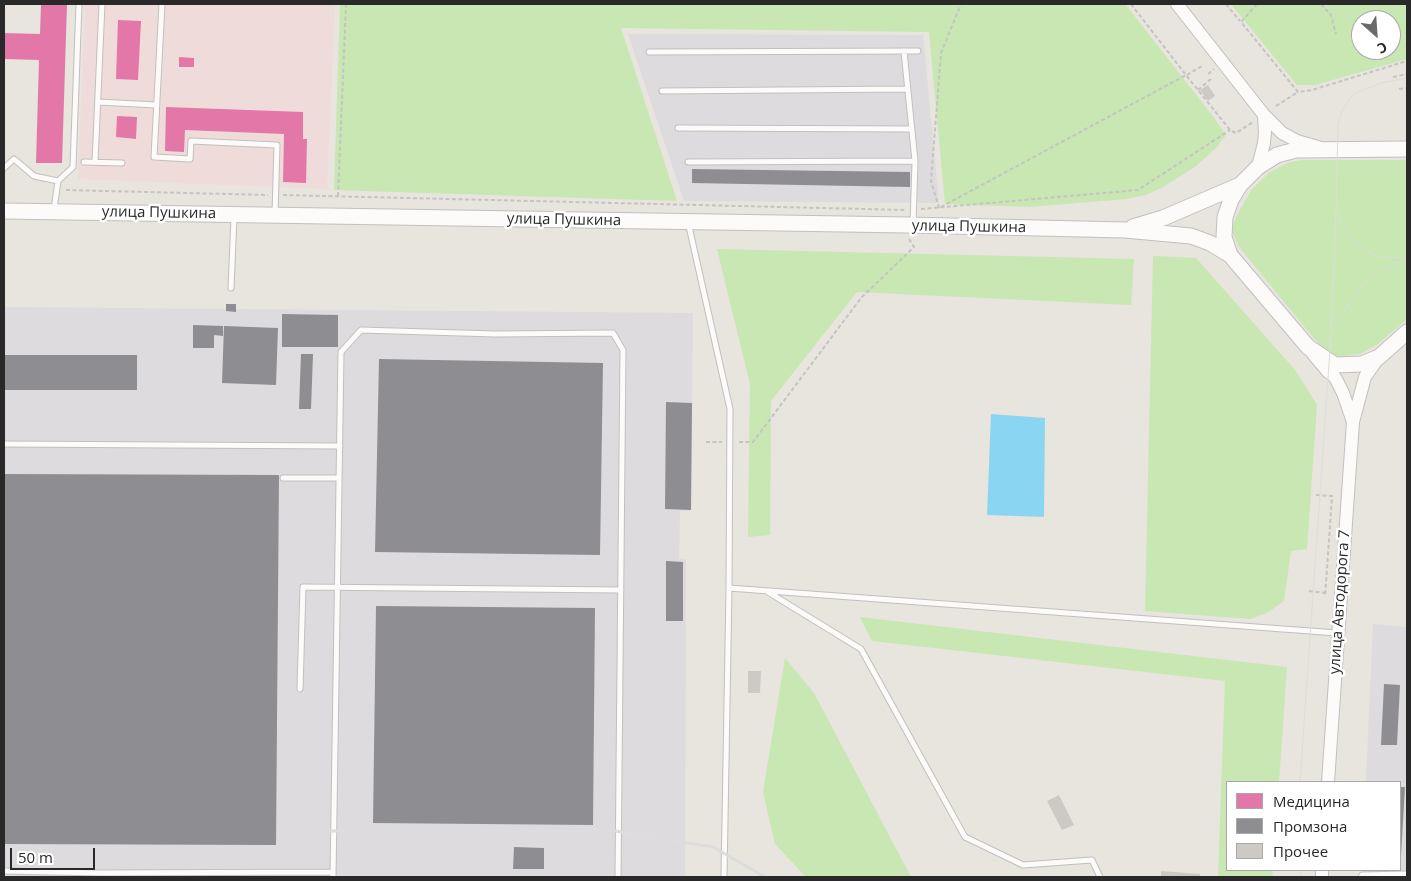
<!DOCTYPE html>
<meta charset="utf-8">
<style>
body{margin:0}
#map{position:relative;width:1411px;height:881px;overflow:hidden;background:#e8e4de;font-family:"Open Sans",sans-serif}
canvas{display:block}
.frame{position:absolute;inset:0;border:5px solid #292929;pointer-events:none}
.legend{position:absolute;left:1226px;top:781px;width:175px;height:90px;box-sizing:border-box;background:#fff;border:1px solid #a9a9a9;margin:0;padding:6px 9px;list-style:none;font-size:15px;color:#292929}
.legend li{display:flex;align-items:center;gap:10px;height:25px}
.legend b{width:25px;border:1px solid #a9a9a9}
.north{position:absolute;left:1351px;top:10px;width:50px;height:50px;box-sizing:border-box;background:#fff;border:1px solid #a9a9a9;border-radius:50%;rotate:154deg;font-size:14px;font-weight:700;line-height:20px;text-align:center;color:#292929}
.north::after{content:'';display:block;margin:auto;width:18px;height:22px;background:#6c6a68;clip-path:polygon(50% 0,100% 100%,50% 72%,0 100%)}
.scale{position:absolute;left:10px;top:848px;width:85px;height:22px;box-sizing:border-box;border:2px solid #292929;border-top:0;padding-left:6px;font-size:15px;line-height:18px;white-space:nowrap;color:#292929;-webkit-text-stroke:4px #fff;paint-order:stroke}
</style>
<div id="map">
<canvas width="1411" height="881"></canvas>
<div class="frame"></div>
<ul class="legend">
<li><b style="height:14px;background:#e377a8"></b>Медицина</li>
<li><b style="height:14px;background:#8d8d92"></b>Промзона</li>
<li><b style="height:14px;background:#cdcac5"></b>Прочее</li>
</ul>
<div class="north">С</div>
<div class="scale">50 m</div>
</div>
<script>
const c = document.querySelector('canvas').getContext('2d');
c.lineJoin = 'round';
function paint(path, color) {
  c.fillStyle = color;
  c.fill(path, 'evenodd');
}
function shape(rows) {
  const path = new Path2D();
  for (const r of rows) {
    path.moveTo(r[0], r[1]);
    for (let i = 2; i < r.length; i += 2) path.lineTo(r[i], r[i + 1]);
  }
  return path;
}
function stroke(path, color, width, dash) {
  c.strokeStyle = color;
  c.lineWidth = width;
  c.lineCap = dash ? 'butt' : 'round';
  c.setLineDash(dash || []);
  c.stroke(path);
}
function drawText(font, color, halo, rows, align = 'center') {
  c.font = font + ' "Open Sans",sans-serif';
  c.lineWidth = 5;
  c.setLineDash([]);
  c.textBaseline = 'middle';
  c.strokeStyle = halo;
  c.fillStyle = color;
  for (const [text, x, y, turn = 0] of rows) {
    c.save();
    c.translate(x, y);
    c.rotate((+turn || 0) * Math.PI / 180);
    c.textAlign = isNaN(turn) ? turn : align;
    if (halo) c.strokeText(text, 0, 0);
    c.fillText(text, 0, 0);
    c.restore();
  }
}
paint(shape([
 [628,34,923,35,939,203,684,201],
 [4,307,693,313,691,510,680,511,679,559,686,559,685,877,4,877],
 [1373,624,1407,627,1407,877,1362,877,1362,870,1400,870,1400,782,1366,782]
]), '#dedbde');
paint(shape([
 [85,4,335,4,327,189,78,179]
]), '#efdcda');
paint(shape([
 [340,4,1125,4,1212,115,1226,135,1217,147,1195,167,1163,187,1146,195,1126,199,1029,207,945,204,929,32,621,28,677,201,334,190],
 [1231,4,1407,4,1407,59,1315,85,1297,85],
 [1361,20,1391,20,1391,50,1361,50],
 [1302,160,1407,160,1407,319,1378,344,1360,354,1342,356,1335,356,1327,353,1321,347,1244,253,1238,245,1233,234,1233,225,1237,215,1252,189,1270,172,1290,162],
 [717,249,1134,259,1131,305,857,292,771,401,770,535,748,537,750,384],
 [1153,256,1196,258,1296,371,1317,405,1307,549,1291,551,1284,601,1267,613,1250,619,1145,611],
 [860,617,1287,667,1279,782,1227,782,1227,870,1273,870,1272,877,1218,877,1225,681,872,641],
 [785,658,814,693,911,877,806,877,775,844,763,792]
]), '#c8e7b3');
paint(shape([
 [991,414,1045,418,1044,517,987,515]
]), '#8ad6f2');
paint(shape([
 [41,4,67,4,62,163,36,163,39,60,4,59,4,33,40,34],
 [118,20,141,21,138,80,116,79],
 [179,57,194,58,194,67,179,67],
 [166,107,303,112,303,139,307,139,306,183,283,182,284,134,185,130,184,152,165,151],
 [117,116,137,117,136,139,116,137]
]), '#e377a8');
paint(shape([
 [692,169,910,172,910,187,692,183],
 [226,304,236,304,236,312,226,311],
 [282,314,338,315,338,347,282,347],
 [193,325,223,326,223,336,214,335,214,348,193,348],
 [224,326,278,328,276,385,222,383],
 [301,354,313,354,311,409,299,409],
 [4,355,137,355,137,390,4,390],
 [379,359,603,363,600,555,375,552],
 [666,402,692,403,691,510,665,509],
 [4,474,279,475,276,845,4,844],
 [666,561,683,562,683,621,666,621],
 [376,606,595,608,593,825,373,823],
 [1384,684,1400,685,1397,745,1381,745],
 [1400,787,1405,787,1401,856,1400,856],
 [514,847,544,848,544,869,513,869]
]), '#8d8d92');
paint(shape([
 [1208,85,1215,96,1208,101,1200,90],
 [748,671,761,671,760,693,748,693],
 [1059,795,1074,825,1062,830,1047,801],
 [1161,871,1200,874,1200,877,1161,877]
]), '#cdcac5');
const service = shape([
 [162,4,154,157,190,159,191,141,277,145,275,214],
 [904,51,915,161,913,225],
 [649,52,918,51],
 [662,91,907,89],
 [98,102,156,105],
 [678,128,911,129],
 [84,162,122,163],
 [95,162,102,4],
 [688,162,915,161],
 [4,168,14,159,34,176,58,181],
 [54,209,58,181,73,167,79,4],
 [688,222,730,409,729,588,724,877],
 [231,288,234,217],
 [4,444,340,446],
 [283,478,339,478],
 [729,588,1337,633],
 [768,592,861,649,965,837,1023,865,1092,860,1100,877],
 [300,689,303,587,621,590],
 [4,871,101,873,333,872],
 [333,877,341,352,361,330,495,334,613,333,623,350,618,877],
 [1361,877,1362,875,1407,874]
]);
const tertiary = shape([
 [1177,4,1264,115,1282,133,1297,141,1318,147],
 [1258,167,1264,143,1265,132,1264,115],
 [1313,354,1328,372,1334,376,1337,381,1343,393,1353,422],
 [1328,782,1353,422,1365,377,1379,357],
 [1322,877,1322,870]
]);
const secondary = shape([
 [1407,149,1296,150,1277,155,1258,167,1240,185,1231,200,1225,217,1224,237,1230,255,1308,347,1335,365,1362,364,1379,357,1407,332],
 [4,211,908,225,1125,230,1191,236,1210,243,1230,255],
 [1133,227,1163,218,1240,185]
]);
stroke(service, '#c1c0c0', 7);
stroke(tertiary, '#c1c0c0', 14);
stroke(secondary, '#c1c0c0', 17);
stroke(shape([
 [1131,4,1186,75],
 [1226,4,1240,21],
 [1257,4,1241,22,1298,92,1312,90,1407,61],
 [1321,4,1331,15,1336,34],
 [1208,74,1214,69],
 [1187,75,1202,66],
 [1393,77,1407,74],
 [1399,89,1407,88],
 [1198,90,1211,79],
 [1276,106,1298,92],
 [66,190,268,195],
 [283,195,906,210],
 [338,196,346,4],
 [941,207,1186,75,1230,130,1236,133,1253,122],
 [939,208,931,181,941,53,961,4],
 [921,209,1138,190,1230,130],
 [706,442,722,442],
 [739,442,753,442,861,298,914,247,909,239],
 [1316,495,1332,496,1325,597],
 [1309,591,1325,593]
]), '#c4c4c3', 2, [4, 2.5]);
stroke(service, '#fcfbfa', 5);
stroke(tertiary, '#fcfbfa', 12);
stroke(secondary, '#fcfbfa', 15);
stroke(shape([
 [1338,214,1342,226,1347,232,1355,242,1366,251,1381,257,1405,258],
 [1333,330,1339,319,1352,299,1363,285,1380,271,1407,258],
 [1300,782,1331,335,1336,209,1338,124,1343,108,1351,97,1358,92,1381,83,1407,78],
 [1301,877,1301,870]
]), '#dddcde', 1);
stroke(shape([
 [288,831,615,831,713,847,765,877]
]), '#dddcde', 3);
drawText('15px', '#292929', '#fff', [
 ["улица Пушкина",159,213,1],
 ["улица Пушкина",564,220,1],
 ["улица Пушкина",969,227,1],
 ["улица Автодорога 7",1340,602,-86]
]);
</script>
